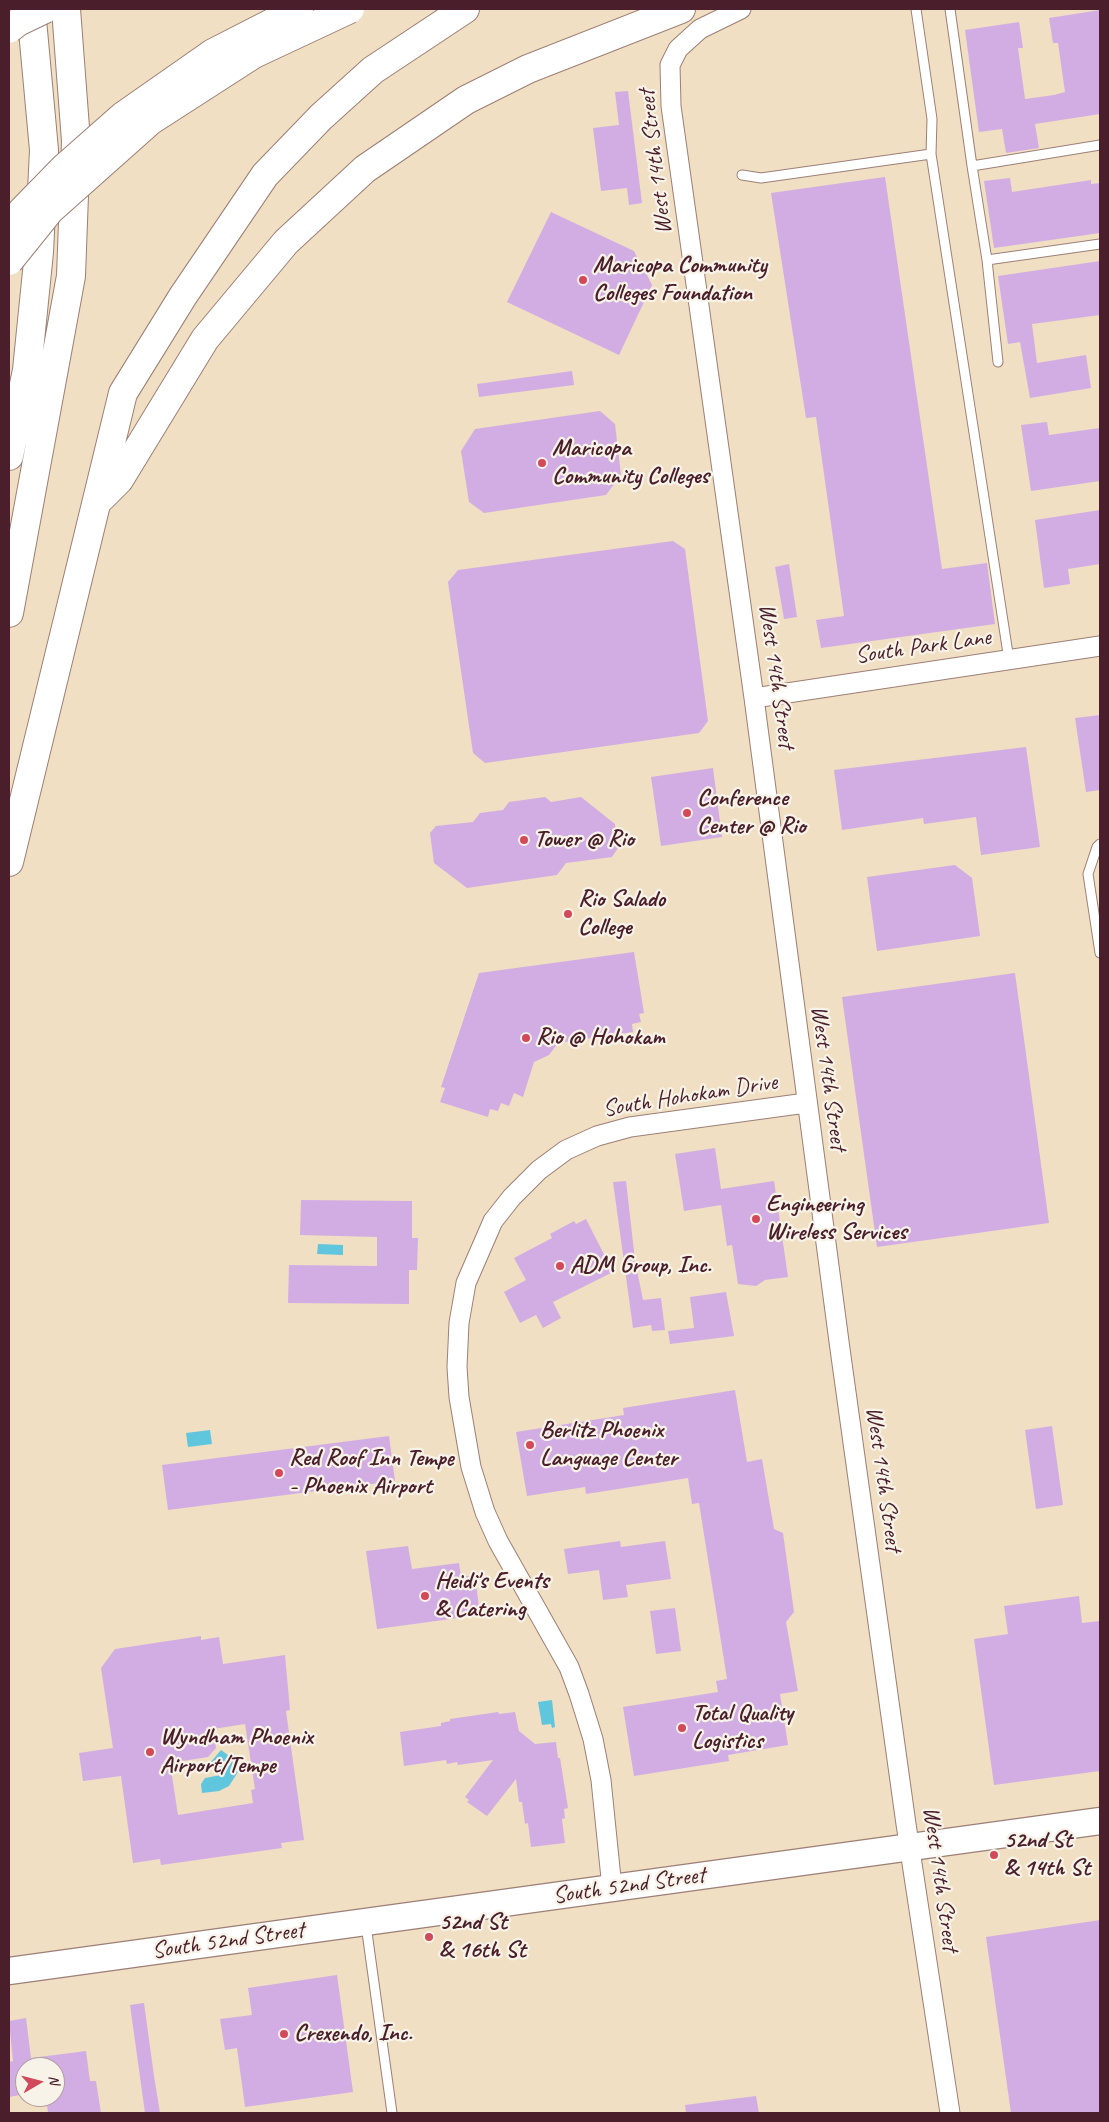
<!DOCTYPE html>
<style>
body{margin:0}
#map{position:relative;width:1109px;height:2122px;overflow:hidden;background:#f0dfc2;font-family:Caveat,sans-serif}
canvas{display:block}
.frame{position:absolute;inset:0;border:10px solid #4a1f2b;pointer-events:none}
.north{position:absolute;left:15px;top:2057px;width:50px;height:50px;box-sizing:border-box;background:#f7f3e8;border:1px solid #b29e9c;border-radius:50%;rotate:82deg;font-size:14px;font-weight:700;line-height:20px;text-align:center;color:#4a1f2b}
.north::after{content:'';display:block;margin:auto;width:18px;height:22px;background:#d1495b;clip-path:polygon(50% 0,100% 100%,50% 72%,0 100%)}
</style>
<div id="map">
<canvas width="1109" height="2122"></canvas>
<div class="frame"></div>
<div class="north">N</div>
</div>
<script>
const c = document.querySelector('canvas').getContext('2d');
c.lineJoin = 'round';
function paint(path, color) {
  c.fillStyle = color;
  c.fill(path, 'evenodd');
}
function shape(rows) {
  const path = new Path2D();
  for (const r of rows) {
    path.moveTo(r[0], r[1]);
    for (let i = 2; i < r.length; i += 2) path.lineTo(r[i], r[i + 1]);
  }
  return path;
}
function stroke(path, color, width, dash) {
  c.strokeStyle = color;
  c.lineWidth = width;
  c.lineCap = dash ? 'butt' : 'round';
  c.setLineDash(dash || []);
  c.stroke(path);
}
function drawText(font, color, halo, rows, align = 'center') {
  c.font = font + ' Caveat,sans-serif';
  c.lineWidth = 4.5;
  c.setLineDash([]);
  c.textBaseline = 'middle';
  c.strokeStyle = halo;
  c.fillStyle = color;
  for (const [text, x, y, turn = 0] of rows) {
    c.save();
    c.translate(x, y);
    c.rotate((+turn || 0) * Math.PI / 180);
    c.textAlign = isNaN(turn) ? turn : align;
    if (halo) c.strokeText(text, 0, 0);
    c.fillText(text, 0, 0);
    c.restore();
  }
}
paint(shape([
 [318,1244,343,1245,343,1255,317,1254],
 [210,1430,212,1444,188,1447,186,1433],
 [552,1700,555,1727,552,1728,551,1724,542,1725,538,1702],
 [221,1750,232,1758,238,1758,240,1769,229,1786,219,1791,202,1793,201,1784,205,1778,221,1775,210,1763]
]), '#60c6dd');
paint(shape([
 [1100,10,1100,114,1035,124,1039,148,1006,153,1002,129,979,132,965,30,1019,22,1023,48,1018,48,1025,99,1054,95,1065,92,1058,43,1053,43,1049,18],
 [628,91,642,203,629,205,627,188,601,191,593,128,619,125,615,92],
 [885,177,942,569,987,563,995,624,821,648,816,620,844,616,816,417,806,418,771,193],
 [1010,178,1012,192,1091,180,1091,184,1100,183,1100,233,994,248,984,181],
 [551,212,634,251,641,265,650,269,647,275,652,285,619,355,507,302],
 [1100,261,1100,315,1032,324,1037,363,1086,355,1091,388,1030,398,1020,342,1008,344,998,276],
 [572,371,574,385,479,397,477,384],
 [600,411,615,424,621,475,606,495,484,513,469,502,461,451,475,429],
 [1047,422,1049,435,1100,428,1100,481,1031,491,1021,425],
 [1100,510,1100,564,1068,569,1070,584,1044,588,1035,520],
 [673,541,685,549,708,721,699,733,485,763,473,753,448,582,458,570],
 [789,564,797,617,784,619,775,567],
 [1100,715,1100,790,1086,792,1075,718],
 [1026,747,1040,847,981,855,976,817,924,824,923,818,842,830,834,770],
 [713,768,722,837,661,846,651,777],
 [545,797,551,802,581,797,615,824,618,848,612,857,566,863,557,875,467,888,434,863,430,833,436,826,473,822,480,813,503,810,509,802],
 [955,865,972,878,980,936,877,951,867,877],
 [634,952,644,1013,639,1014,641,1022,632,1024,633,1032,558,1043,549,1055,534,1062,523,1097,514,1093,509,1106,501,1103,498,1111,490,1109,488,1117,440,1102,445,1088,441,1087,479,973],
 [1015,973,1049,1223,877,1247,842,997],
 [715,1148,721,1189,774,1181,788,1277,765,1280,756,1286,738,1284,732,1245,727,1246,721,1205,684,1211,675,1154],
 [626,1181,635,1260,643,1300,661,1298,665,1330,652,1331,651,1325,633,1328,613,1182],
 [301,1200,412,1201,412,1238,418,1238,417,1270,409,1270,409,1304,288,1303,289,1265,377,1266,377,1237,300,1235],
 [586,1219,613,1272,553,1302,561,1318,543,1328,536,1315,520,1323,504,1292,526,1280,514,1258,552,1238,550,1234,574,1221,576,1224],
 [726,1292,734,1336,670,1344,668,1331,694,1328,690,1297],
 [735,1390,747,1462,762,1459,774,1529,783,1533,794,1612,786,1622,798,1691,780,1694,788,1745,728,1755,729,1761,634,1776,623,1707,718,1692,716,1681,727,1679,699,1503,692,1504,688,1478,586,1494,585,1487,527,1496,516,1432,624,1415,623,1408],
 [1052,1426,1063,1505,1036,1509,1025,1430],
 [389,1436,395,1481,168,1510,162,1465],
 [620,1541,621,1547,665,1541,671,1579,626,1585,628,1597,603,1600,599,1570,568,1574,564,1549],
 [408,1546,412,1569,459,1563,461,1577,475,1575,480,1615,377,1629,366,1551],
 [1079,1596,1082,1623,1100,1621,1100,1771,994,1785,974,1639,1008,1634,1004,1606],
 [675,1608,681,1651,656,1654,650,1611],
 [201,1636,201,1640,219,1637,223,1664,285,1655,290,1710,286,1711,304,1840,281,1843,282,1848,161,1865,160,1859,133,1863,121,1776,83,1781,79,1753,113,1748,101,1668,115,1649],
 [245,1724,255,1789,251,1790,253,1803,178,1815,170,1763,208,1757,216,1748,213,1729],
 [498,1712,499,1714,515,1712,519,1731,535,1744,556,1742,558,1758,560,1758,568,1808,564,1809,565,1818,562,1819,565,1843,531,1847,528,1823,525,1824,522,1802,519,1802,516,1779,487,1816,467,1802,469,1800,465,1797,493,1760,458,1765,457,1762,447,1764,446,1760,404,1766,400,1732,441,1726,441,1723,450,1721,450,1719],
 [1100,1920,1100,2113,1011,2113,986,1937],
 [337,1975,353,2092,245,2107,237,2048,225,2050,220,2019,252,2015,248,1988],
 [144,2003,154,2076,160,2113,145,2113,130,2005],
 [26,2018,31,2058,86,2051,90,2081,96,2081,101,2113,48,2113,46,2097,55,2097,55,2067,25,2067,25,2094,9,2097,9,2062,13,2061,9,2021],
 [756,2096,759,2113,686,2113,685,2105]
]), '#d2ade4');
const lane = shape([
 [916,9,932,119,931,154,1009,660],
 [950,9,972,166,1100,145],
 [972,166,987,260,998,362],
 [742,175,761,178,931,154],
 [987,260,1100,244],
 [1100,844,1097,847,1088,874,1100,953],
 [366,1925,392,2113]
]);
const street = shape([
 [741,9,700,29,678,49,670,65,671,106,754,698,840,1349,906,1824,950,2113],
 [754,698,1100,646],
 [612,1888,601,1780,593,1739,579,1694,569,1667,498,1541,485,1512,471,1467,459,1397,457,1367,459,1323,466,1283,493,1221,512,1197,539,1170,566,1150,597,1136,630,1127,806,1103]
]);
const secondary = shape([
 [9,1971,1100,1821]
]);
const highway = shape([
 [9,456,27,370,39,252,44,150,31,9],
 [101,498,119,480,205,339,286,242,365,169,466,100,528,69,681,9],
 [9,613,71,276,76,141,66,9],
 [9,862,123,393,183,296,265,175,321,117,373,70,465,9]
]);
stroke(lane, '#9d7f76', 11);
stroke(street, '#9d7f76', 21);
stroke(secondary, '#9d7f76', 29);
stroke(highway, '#9d7f76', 30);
stroke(lane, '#fff', 9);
stroke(street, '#fff', 19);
stroke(secondary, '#fff', 26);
stroke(highway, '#fff', 28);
const highwayBridge = shape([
 [9,29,18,22,45,9],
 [9,227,22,211,64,168,123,116,213,53,299,9],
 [9,261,50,210,150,121,254,54,350,9]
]);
stroke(highwayBridge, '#9d7f76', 30, []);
stroke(highwayBridge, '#fff', 28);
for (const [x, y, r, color] of [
 [583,280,5,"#d1495b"],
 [542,463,5,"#d1495b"],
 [687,813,5,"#d1495b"],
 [524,840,5,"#d1495b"],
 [568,914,5,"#d1495b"],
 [526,1038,5,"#d1495b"],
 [756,1219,5,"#d1495b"],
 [560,1266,5,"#d1495b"],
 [530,1445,5,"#d1495b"],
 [279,1473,5,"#d1495b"],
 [425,1596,5,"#d1495b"],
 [682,1728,5,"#d1495b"],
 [150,1752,5,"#d1495b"],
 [994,1855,5,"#d1495b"],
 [429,1937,5,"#d1495b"],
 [284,2034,5,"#d1495b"]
]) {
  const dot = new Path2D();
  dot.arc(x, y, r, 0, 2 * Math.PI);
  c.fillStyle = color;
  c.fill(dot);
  stroke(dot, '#f7f3e8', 2);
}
drawText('24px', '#4a1f2b', '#f7f3e8', [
 ["West 14th Street",656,162,-97],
 ["South Park Lane",923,647,-8],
 ["West 14th Street",776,676,82],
 ["West 14th Street",828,1078,82],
 ["South Hohokam Drive",690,1096,-9],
 ["West 14th Street",883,1479,82],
 ["West 14th Street",940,1879,82],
 ["South 52nd Street",629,1886,-8],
 ["South 52nd Street",228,1941,-8]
]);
drawText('bold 24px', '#4a1f2b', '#f7f3e8', [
 ["Maricopa Community",593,266],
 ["Colleges Foundation",593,294],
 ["Maricopa",552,449],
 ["Community Colleges",552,477],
 ["Conference",697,799],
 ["Center @ Rio",697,827],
 ["Tower @ Rio",534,840],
 ["Rio Salado",578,900],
 ["College",578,928],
 ["Rio @ Hohokam",536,1038],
 ["Engineering",766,1205],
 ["Wireless Services",766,1233],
 ["ADM Group, Inc.",570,1266],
 ["Berlitz Phoenix",540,1431],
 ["Language Center",540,1459],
 ["Red Roof Inn Tempe",289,1459],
 ["- Phoenix Airport",289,1487],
 ["Heidi's Events",435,1582],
 ["& Catering",435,1610],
 ["Total Quality",692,1714],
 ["Logistics",692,1742],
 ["Wyndham Phoenix",160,1738],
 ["Airport/Tempe",160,1766],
 ["52nd St",1004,1841],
 ["& 14th St",1004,1869],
 ["52nd St",439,1923],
 ["& 16th St",439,1951],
 ["Crexendo, Inc.",294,2034]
], 'left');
</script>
